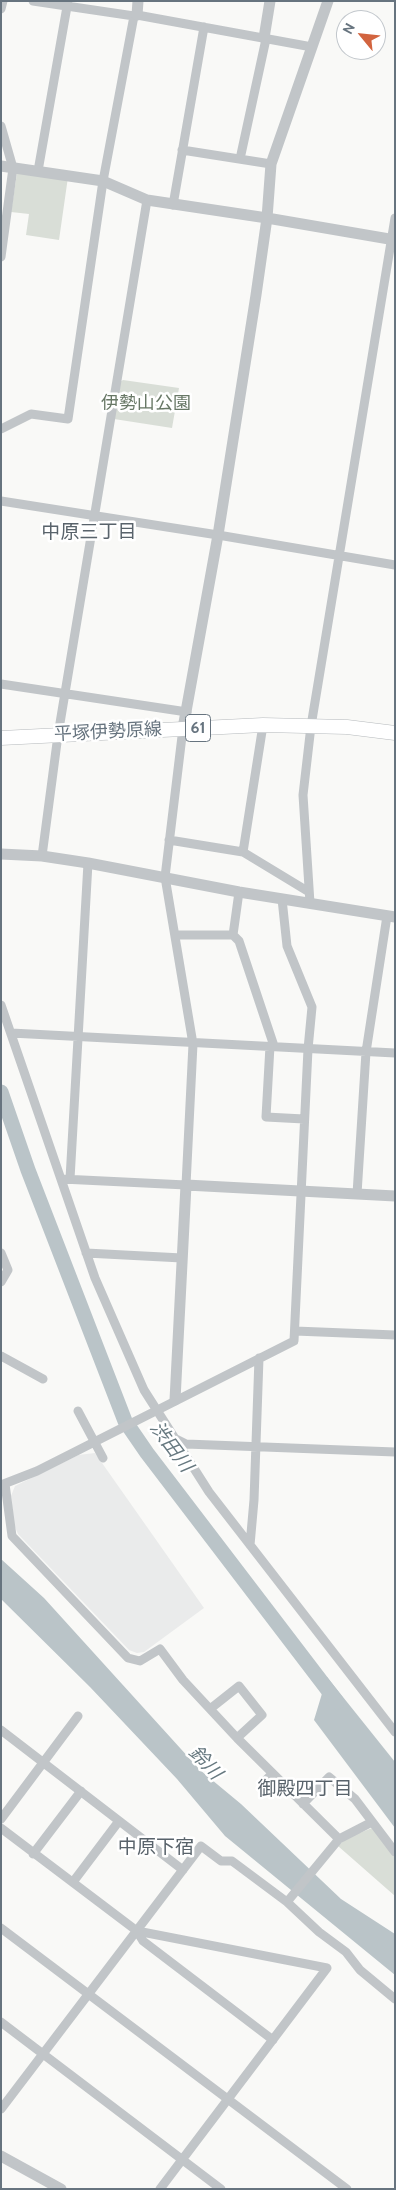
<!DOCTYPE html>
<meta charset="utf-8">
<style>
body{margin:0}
#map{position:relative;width:396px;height:2190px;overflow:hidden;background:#f9f9f7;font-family:Cabin,sans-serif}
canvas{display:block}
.frame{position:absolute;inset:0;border:2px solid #67747f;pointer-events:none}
.north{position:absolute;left:336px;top:10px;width:50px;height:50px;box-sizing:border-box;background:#fff;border:1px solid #c2c7cc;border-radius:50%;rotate:298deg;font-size:14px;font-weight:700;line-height:20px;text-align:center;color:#67747f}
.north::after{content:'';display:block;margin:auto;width:18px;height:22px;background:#d2643f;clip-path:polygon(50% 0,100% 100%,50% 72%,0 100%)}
</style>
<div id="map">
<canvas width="396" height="2190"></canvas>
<div class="frame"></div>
<div class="north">N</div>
</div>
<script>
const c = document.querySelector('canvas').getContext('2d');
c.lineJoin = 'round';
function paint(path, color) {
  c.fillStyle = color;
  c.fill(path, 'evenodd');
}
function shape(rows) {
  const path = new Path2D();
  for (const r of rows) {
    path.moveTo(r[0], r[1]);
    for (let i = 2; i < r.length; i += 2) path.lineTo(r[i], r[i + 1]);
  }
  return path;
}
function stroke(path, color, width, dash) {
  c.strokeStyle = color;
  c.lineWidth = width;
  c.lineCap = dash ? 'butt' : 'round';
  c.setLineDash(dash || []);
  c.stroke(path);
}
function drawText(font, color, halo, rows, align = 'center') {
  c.font = font + ' Cabin,"Noto Sans JP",sans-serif';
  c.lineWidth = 5;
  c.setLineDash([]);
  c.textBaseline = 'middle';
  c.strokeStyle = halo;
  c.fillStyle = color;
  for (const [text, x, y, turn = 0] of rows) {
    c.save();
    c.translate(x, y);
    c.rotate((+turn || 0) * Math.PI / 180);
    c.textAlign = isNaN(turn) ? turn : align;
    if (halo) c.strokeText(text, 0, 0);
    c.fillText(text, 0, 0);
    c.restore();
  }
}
paint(shape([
 [95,1453,204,1608,144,1652,137,1653,129,1650,18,1534,14,1525,11,1496,15,1486,78,1455]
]), '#eaebeb');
paint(shape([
 [17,173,68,177,59,240,26,235,29,214,11,212],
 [123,380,179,388,172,428,114,419,120,382],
 [372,1828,395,1858,395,1896,338,1846,347,1838]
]), '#d9ded7');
paint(shape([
 [1,1559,44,1598,200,1770,241,1804,341,1899,395,1934,395,1975,225,1836,177,1779,90,1687,1,1599],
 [327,1677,395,1762,395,1828,314,1720]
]), '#bac4c8');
stroke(shape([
 [1,1092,28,1170,125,1421,147,1453,337,1702]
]), '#bac4c8', 15);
const primary = shape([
 [1,738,263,725,347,727,395,733]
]);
stroke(primary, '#b5b9bc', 15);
stroke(shape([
 [33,1,134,16,137,15,312,47],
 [1,9,3,1],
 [1,126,13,168,1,257],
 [182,150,271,164],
 [240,159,266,39],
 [38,171,68,1],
 [173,205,204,27],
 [1,429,31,414,68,419,103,181,134,16],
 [1,501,218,535,395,565],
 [1,684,187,712],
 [169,840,243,852,309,892],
 [243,852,263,725],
 [42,856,58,735,147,200],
 [310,903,303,795,311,726,395,218],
 [175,935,233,935,239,941,274,1046],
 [233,935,239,892],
 [1,1005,95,1278,144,1390,209,1492,395,1732],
 [11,1033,395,1053],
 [270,1046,266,1117,304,1119],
 [62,1179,186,1185,193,1044,165,877,183,728],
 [70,1179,88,863],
 [357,1194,366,1052,387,916],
 [1,1253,8,1270,1,1282],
 [86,1253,182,1258],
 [295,1331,395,1335],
 [1,1356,43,1379],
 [78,1411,103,1458],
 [174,1438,186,1444,395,1452],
 [5,1484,12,1536,128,1658,140,1661,160,1649,183,1680,237,1738,339,1839],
 [1,1485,37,1471,294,1341,308,1049,312,1007,287,946,282,899],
 [250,1545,254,1500,259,1358],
 [210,1709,239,1686,262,1715,237,1738],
 [1,1730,183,1870],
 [263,1783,272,1774],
 [303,1804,329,1777,355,1799,395,1852],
 [1,1819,78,1716],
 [1,1828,137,1931,143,1941,273,2040],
 [33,1854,81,1791],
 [73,1882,119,1821],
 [287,1902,319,1932,346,1952,360,1970,395,1999],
 [1,1928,347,2189],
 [137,1931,327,1968,160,2189],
 [1,2022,221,2189],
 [1,2109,201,1846,221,1861,232,1861,287,1902,339,1839,372,1822]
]), '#c1c5c8', 9);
stroke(shape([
 [137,15,138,1],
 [264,38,270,1],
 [1,166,103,181,147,200,267,218,395,240],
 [183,728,218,535,256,295,267,218,271,164,328,1],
 [1,854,42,856,88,863,239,892,395,917],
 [175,1400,186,1185,395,1196],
 [1,2156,61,2189]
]), '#c1c5c8', 11);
stroke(primary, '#fff', 14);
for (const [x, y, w] of [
 [198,728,25]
]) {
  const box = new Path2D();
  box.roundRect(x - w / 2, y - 13.5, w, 27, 4);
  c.fillStyle = '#fff';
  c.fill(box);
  stroke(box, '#67747f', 1);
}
drawText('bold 16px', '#67747f', null, [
 ["61",198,728]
]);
drawText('18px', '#687866', '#fff', [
 ["伊勢山公園",146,404]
]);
drawText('18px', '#67747f', '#fff', [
 ["平塚伊勢原線",108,732,-3]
]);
drawText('19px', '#59636b', '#fff', [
 ["中原三丁目",89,532],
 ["御殿四丁目",305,1789],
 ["中原下宿",156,1847]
]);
drawText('italic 19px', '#677980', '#fff', [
 ["渋田川",171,1447,53],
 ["鈴川",205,1763,47]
]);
</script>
